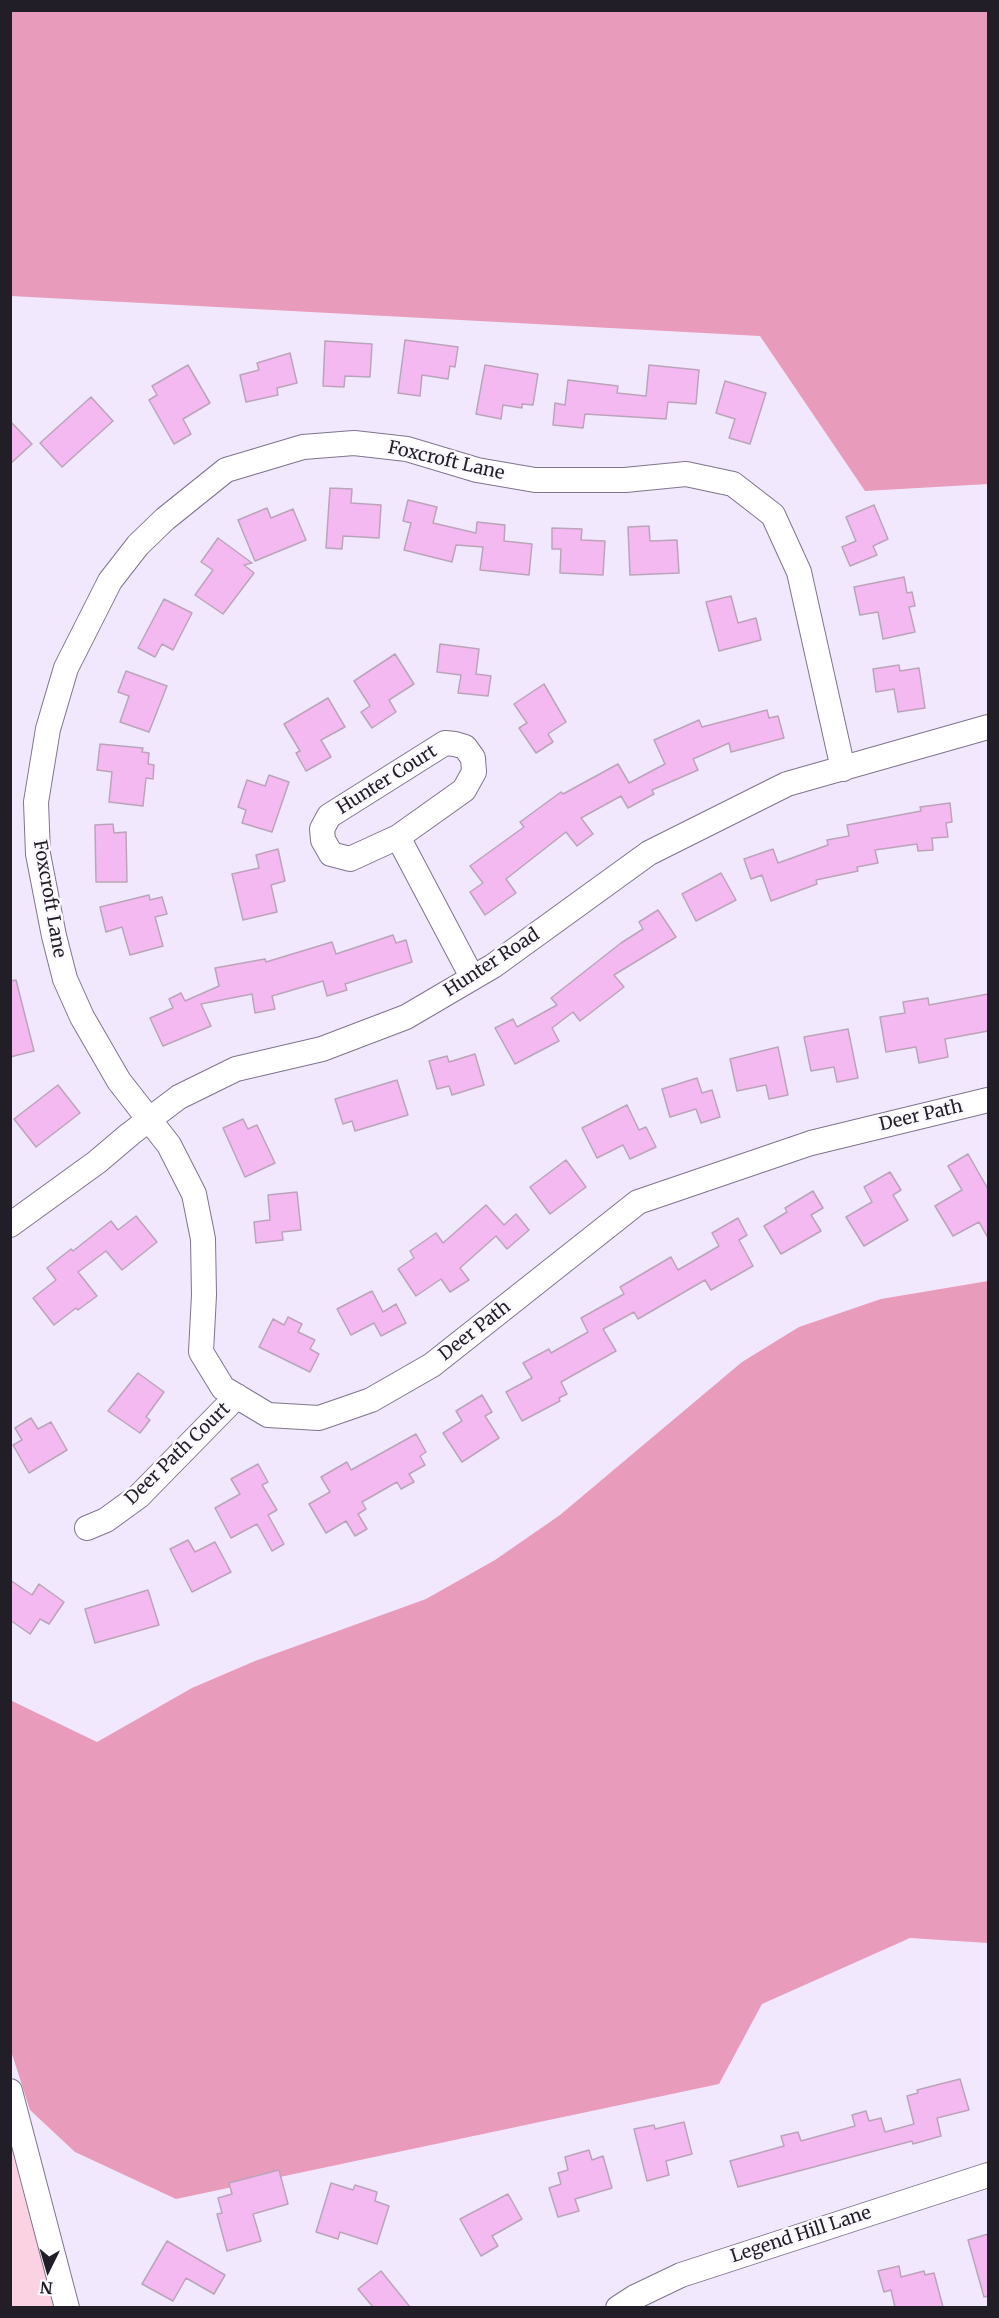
<!DOCTYPE html>
<style>
body{margin:0}
#map{position:relative;width:999px;height:2318px;overflow:hidden;background:#f1e8fe;font-family:Merriweather,serif}
canvas{display:block}
.frame{position:absolute;inset:0;border:12px solid #221e28;pointer-events:none}
.north{position:absolute;left:18px;top:2240px;width:60px;height:60px;-webkit-text-stroke:4px #fbf9fe;paint-order:stroke;rotate:185deg;font-size:16px;font-weight:700;line-height:24px;text-align:center;color:#221e28}
.north::after{content:'';display:block;margin:auto;width:21px;height:27px;background:#221e28;clip-path:polygon(50% 0,100% 100%,50% 72%,0 100%)}
</style>
<div id="map">
<canvas width="999" height="2318"></canvas>
<div class="frame"></div>
<div class="north">N</div>
</div>
<script>
const c = document.querySelector('canvas').getContext('2d');
c.lineJoin = 'round';
function paint(path, color) {
  c.fillStyle = color;
  c.fill(path, 'evenodd');
}
function shape(rows) {
  const path = new Path2D();
  for (const r of rows) {
    path.moveTo(r[0], r[1]);
    for (let i = 2; i < r.length; i += 2) path.lineTo(r[i], r[i + 1]);
  }
  return path;
}
function stroke(path, color, width, dash) {
  c.strokeStyle = color;
  c.lineWidth = width;
  c.lineCap = dash ? 'butt' : 'round';
  c.setLineDash(dash || []);
  c.stroke(path);
}
function drawText(font, color, halo, rows, align = 'center') {
  c.font = font + ' Merriweather,serif';
  c.lineWidth = 5;
  c.setLineDash([]);
  c.textBaseline = 'middle';
  c.strokeStyle = halo;
  c.fillStyle = color;
  for (const [text, x, y, turn = 0] of rows) {
    c.save();
    c.translate(x, y);
    c.rotate((+turn || 0) * Math.PI / 180);
    c.textAlign = isNaN(turn) ? turn : align;
    if (halo) c.strokeText(text, 0, 0);
    c.fillText(text, 0, 0);
    c.restore();
  }
}
paint(shape([
 [11,2133,57,2307,11,2307]
]), '#fbd2e2');
paint(shape([
 [10,11,988,11,988,484,865,491,760,336,11,296],
 [988,1281,988,1943,910,1938,762,2004,719,2084,176,2199,75,2152,30,2110,11,2051,10,1700,97,1742,192,1688,255,1661,426,1599,495,1560,560,1515,742,1362,799,1327,881,1299]
]), '#e89bbb');
const building = shape([
 [405,340,458,347,455,367,450,366,448,379,422,375,420,396,398,393,405,340],
 [325,341,372,344,370,377,345,376,344,387,323,386,325,341],
 [290,353,297,383,277,388,278,395,246,402,240,375,259,370,257,363,290,353],
 [188,365,210,403,183,419,191,434,174,444,149,400,157,395,152,386,188,365],
 [485,365,538,374,533,405,522,404,522,408,503,405,501,419,476,414,485,365],
 [649,365,699,370,696,404,668,402,666,419,585,414,583,428,553,425,555,403,565,405,568,380,618,386,617,393,646,396,649,365],
 [725,381,766,393,750,444,729,438,735,419,716,413,725,381],
 [91,397,113,421,62,467,40,443,91,397],
 [10,421,32,444,10,464,10,421],
 [330,488,352,489,351,503,381,505,379,538,343,536,342,549,326,548,330,488],
 [408,500,437,507,433,523,476,533,477,522,505,525,504,541,532,544,529,575,480,570,483,547,456,545,452,562,404,550,411,523,403,521,408,500],
 [874,505,888,539,873,546,877,555,850,566,842,547,856,541,846,517,874,505],
 [267,508,271,518,293,509,306,540,255,561,238,520,267,508],
 [649,526,650,541,677,540,679,573,630,575,628,527,649,526],
 [552,528,582,529,581,540,605,541,603,575,560,573,561,549,552,549,552,528],
 [218,538,252,563,244,565,254,573,223,614,195,595,213,570,201,562,218,538],
 [904,577,907,593,912,592,915,606,909,607,915,632,883,639,878,612,860,615,854,587,904,577],
 [731,596,738,623,756,618,761,640,719,651,706,602,731,596],
 [164,599,192,613,173,650,162,644,155,657,138,648,164,599],
 [440,644,479,649,476,674,491,676,488,696,458,693,461,675,437,672,440,644],
 [395,654,414,684,389,700,396,712,372,728,361,712,370,706,354,681,395,654],
 [899,665,900,671,919,668,925,708,898,712,894,689,876,692,873,669,899,665],
 [126,671,167,686,149,732,120,722,129,696,118,692,126,671],
 [544,684,566,722,548,734,553,742,536,753,519,728,527,723,514,704,544,684],
 [328,698,345,727,321,740,331,757,306,771,296,753,300,751,284,724,328,698],
 [767,710,769,718,778,716,784,738,731,752,729,743,693,759,698,770,652,790,654,794,628,808,621,796,581,818,593,834,577,846,566,832,506,879,516,893,485,915,470,892,483,883,470,866,524,827,520,822,561,792,563,794,618,764,629,783,665,764,654,740,699,720,702,727,767,710],
 [100,744,143,748,142,752,149,753,148,764,154,765,153,779,146,778,143,806,109,802,112,772,97,770,100,744],
 [269,775,289,782,272,832,242,823,246,810,238,807,247,780,265,786,269,775],
 [950,803,952,822,946,823,948,837,932,838,933,850,918,851,917,844,875,850,878,863,857,867,858,871,816,880,817,884,771,901,762,875,751,879,744,859,773,849,778,863,828,845,827,840,849,836,847,825,921,811,920,807,950,803],
 [113,824,114,833,126,832,127,882,96,882,95,825,113,824],
 [278,849,285,881,271,885,277,912,243,920,232,874,259,868,256,855,278,849],
 [721,873,736,900,696,921,682,894,721,873],
 [149,895,150,900,162,897,167,914,155,917,163,946,130,955,122,927,106,932,100,907,149,895],
 [658,910,676,937,614,975,624,987,580,1021,573,1012,552,1028,559,1041,515,1064,495,1028,513,1019,517,1027,557,1005,551,998,621,943,643,929,639,922,658,910],
 [393,935,396,943,406,940,412,962,345,984,347,990,327,996,323,981,272,996,275,1009,255,1013,252,994,201,1004,211,1026,163,1046,150,1018,173,1008,169,999,181,993,185,1001,219,986,215,968,265,959,266,962,332,942,336,954,393,935],
 [16,980,34,1051,10,1057,10,981,16,980],
 [988,994,988,1031,945,1039,948,1057,919,1063,916,1047,886,1052,880,1017,905,1013,903,1002,928,998,929,1005,988,994],
 [848,1029,858,1078,837,1082,834,1067,811,1071,804,1037,848,1029],
 [778,1047,788,1095,769,1099,766,1085,737,1091,730,1059,778,1047],
 [475,1054,484,1085,452,1095,449,1086,437,1089,429,1061,447,1056,449,1062,475,1054],
 [697,1078,702,1093,712,1090,720,1117,701,1123,696,1109,670,1117,662,1089,697,1078],
 [397,1080,408,1115,355,1131,352,1121,343,1124,335,1099,397,1080],
 [58,1085,80,1113,36,1147,14,1119,58,1085],
 [627,1105,639,1130,646,1127,656,1147,630,1159,623,1145,597,1158,582,1128,627,1105],
 [243,1119,248,1129,257,1125,275,1163,245,1177,223,1128,243,1119],
 [968,1154,988,1189,988,1238,979,1222,953,1236,935,1206,962,1190,948,1166,968,1154],
 [566,1160,586,1187,550,1214,530,1187,566,1160],
 [890,1172,901,1190,893,1195,908,1220,864,1246,846,1217,872,1202,864,1187,890,1172],
 [813,1191,823,1208,811,1215,821,1231,781,1254,764,1226,787,1212,785,1208,813,1191],
 [297,1192,301,1230,282,1232,283,1240,256,1243,254,1222,270,1220,268,1195,297,1192],
 [486,1205,504,1225,516,1214,529,1230,507,1249,496,1236,460,1268,469,1280,450,1292,441,1279,416,1296,398,1269,414,1258,410,1251,436,1233,443,1243,486,1205],
 [136,1216,157,1242,122,1270,106,1251,78,1272,97,1296,78,1310,76,1308,54,1325,33,1298,56,1280,47,1268,71,1249,73,1251,111,1221,118,1230,136,1216],
 [738,1218,747,1235,739,1240,753,1266,711,1290,705,1280,638,1319,634,1312,603,1329,616,1351,561,1382,567,1394,559,1398,560,1401,522,1421,506,1392,532,1378,523,1363,549,1349,551,1353,588,1332,581,1318,624,1294,620,1287,671,1257,678,1270,719,1246,712,1233,738,1218],
 [372,1291,383,1312,396,1304,406,1323,381,1336,374,1323,351,1335,337,1309,372,1291],
 [288,1317,302,1324,298,1332,315,1340,310,1349,319,1354,310,1372,259,1347,273,1319,284,1325,288,1317],
 [138,1373,164,1392,146,1417,150,1420,140,1433,108,1411,138,1373],
 [482,1395,492,1412,485,1416,499,1438,462,1462,443,1433,462,1421,456,1411,482,1395],
 [31,1418,38,1429,51,1422,67,1450,29,1473,13,1445,22,1440,15,1428,31,1418],
 [416,1434,426,1452,420,1456,425,1465,409,1474,414,1482,401,1489,397,1482,362,1502,366,1509,358,1514,367,1529,355,1536,346,1521,326,1533,309,1504,330,1492,321,1477,347,1462,351,1470,416,1434],
 [258,1464,268,1482,262,1485,277,1510,268,1515,284,1544,272,1551,257,1524,231,1538,215,1508,240,1494,231,1479,258,1464],
 [188,1540,195,1552,215,1542,231,1572,192,1592,170,1549,188,1540],
 [10,1580,32,1595,39,1584,64,1602,49,1624,40,1619,30,1634,10,1620,10,1580],
 [148,1590,159,1625,95,1643,85,1609,148,1590],
 [960,2079,969,2110,937,2118,941,2136,913,2144,912,2141,738,2187,730,2161,784,2146,781,2136,798,2132,801,2141,855,2126,852,2115,866,2111,869,2121,881,2118,885,2132,914,2124,907,2096,918,2093,917,2090,960,2079],
 [684,2122,692,2154,666,2161,669,2175,647,2181,634,2129,654,2125,655,2129,684,2122],
 [589,2150,592,2160,603,2156,612,2188,575,2199,579,2211,558,2217,549,2188,561,2184,558,2173,568,2170,565,2157,589,2150],
 [279,2170,288,2204,253,2214,261,2241,227,2251,217,2214,222,2213,218,2198,232,2194,229,2183,279,2170],
 [331,2183,353,2190,355,2185,377,2192,375,2201,389,2206,377,2244,340,2232,338,2239,316,2232,331,2183],
 [508,2194,522,2219,492,2236,498,2246,481,2256,460,2219,508,2194],
 [988,2234,988,2296,984,2297,968,2240,988,2234],
 [167,2241,225,2275,214,2294,186,2278,173,2301,142,2284,167,2241],
 [899,2266,901,2277,924,2271,925,2275,934,2273,943,2307,895,2307,891,2290,884,2292,878,2271,899,2266],
 [381,2271,410,2307,373,2307,358,2289,381,2271]
]);
paint(building, '#f5b9f2');
stroke(building, '#bba4b9', 1.5);
const minor = shape([
 [445,743,455,744,465,747,473,758,474,772,464,790,398,837,350,859,331,854,323,840,322,829,329,816,445,743],
 [843,769,799,572,773,515,733,484,686,474,625,480,535,480,477,470,407,449,354,443,303,447,226,470,165,519,138,545,110,581,66,668,48,729,36,802,38,854,54,936,65,979,82,1017,119,1081,169,1145,194,1194,203,1239,204,1295,201,1352,223,1388,268,1415,319,1418,371,1400,432,1365,638,1202,811,1143,988,1100],
 [398,837,472,977],
 [10,1225,97,1162,130,1134,179,1097,236,1069,322,1049,406,1017,493,966,649,853,787,784,988,727],
 [87,1528,106,1520,139,1496,237,1396],
 [10,2091,67,2308],
 [618,2308,635,2297,681,2275,988,2175]
]);
stroke(minor, '#7f748d', 26);
stroke(minor, '#fff', 24);
drawText('18px', '#221e28', '#fbf9fe', [
 ["Foxcroft Lane",446,461,13],
 ["Hunter Court",387,780,-32],
 ["Foxcroft Lane",49,899,80],
 ["Hunter Road",492,963,-33],
 ["Deer Path",921,1116,-13],
 ["Deer Path",475,1331,-38],
 ["Deer Path Court",178,1454,-44],
 ["Legend Hill Lane",801,2235,-18]
]);
</script>
